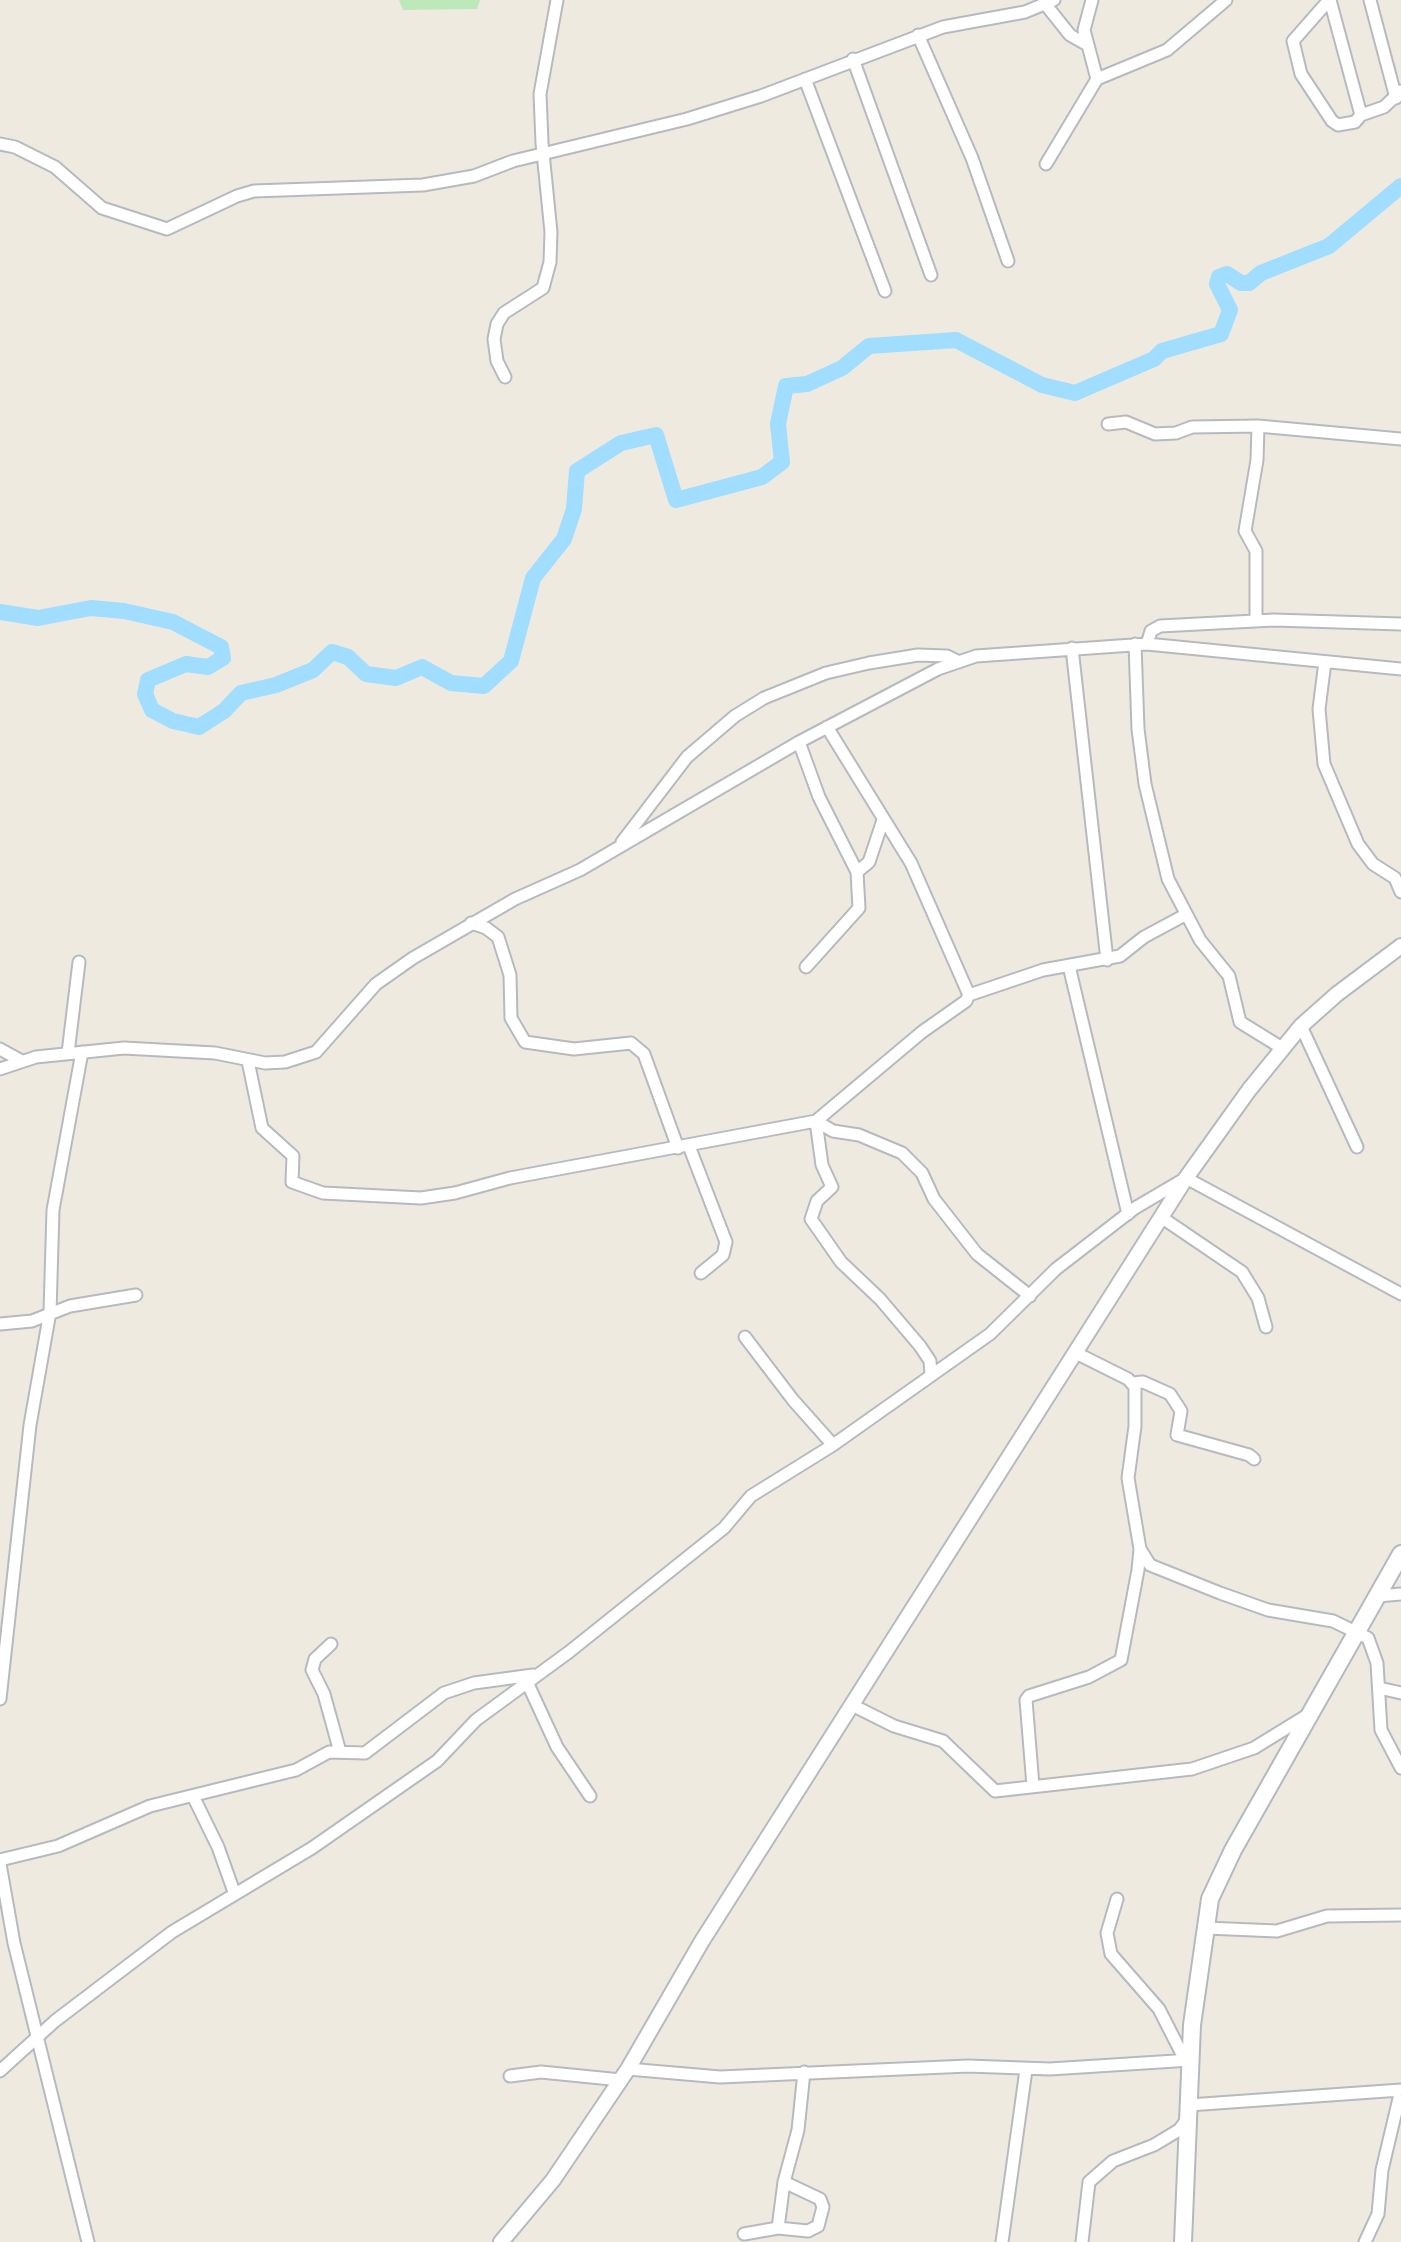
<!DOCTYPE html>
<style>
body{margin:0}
canvas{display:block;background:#eeeae0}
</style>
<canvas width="1401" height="2242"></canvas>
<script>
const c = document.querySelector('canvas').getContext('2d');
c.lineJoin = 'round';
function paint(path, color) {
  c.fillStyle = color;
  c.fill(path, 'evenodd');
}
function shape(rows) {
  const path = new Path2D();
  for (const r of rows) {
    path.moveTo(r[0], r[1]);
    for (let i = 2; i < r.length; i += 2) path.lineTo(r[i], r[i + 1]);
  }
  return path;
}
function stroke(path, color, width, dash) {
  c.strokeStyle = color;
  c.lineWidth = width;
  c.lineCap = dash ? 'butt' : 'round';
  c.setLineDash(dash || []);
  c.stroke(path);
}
paint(shape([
 [399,0,480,0,477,9,403,10]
]), '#bde9ba');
stroke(shape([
 [0,612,38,618,91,608,124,611,173,622,221,647,223,658,208,667,186,664,148,680,145,694,152,710,173,721,199,727,224,711,241,693,276,685,313,670,332,652,348,657,366,674,396,678,422,667,451,683,484,686,511,661,533,578,564,539,574,509,577,471,621,443,656,435,676,500,762,477,782,462,778,424,786,386,807,384,842,368,869,346,956,340,1042,385,1075,393,1154,359,1162,351,1221,334,1230,310,1217,284,1219,277,1227,274,1241,283,1249,283,1261,273,1329,246,1401,186]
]), '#a0ddff', 16);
const minor = shape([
 [1329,0,1293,41,1301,74,1332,121,1338,125,1355,122,1361,115,1384,107,1401,91],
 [1330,0,1361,115],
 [1370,0,1396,98],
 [1046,5,1070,35,1086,44],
 [918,35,972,158,1008,261],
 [853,59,931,275],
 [805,79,885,291],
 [1097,79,1167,50,1226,0],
 [0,144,15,147,55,167,102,208,167,229,237,196,254,191,423,185,474,176,513,161,687,119,761,96,943,27,1025,12,1054,0],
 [1046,164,1097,79,1084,30,1092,0],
 [505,377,497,361,494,339,497,324,504,313,543,288,550,262,551,232,542,143,540,94,557,0],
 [1108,424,1126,422,1155,434,1176,433,1192,427,1258,426],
 [1256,621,1256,551,1245,531,1257,460,1258,426,1401,439],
 [1135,644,1138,729,1145,784,1168,879,1200,940,1229,976,1240,1022,1282,1048],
 [1147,644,1151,631,1160,626,1274,620,1401,624],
 [1072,648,1107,960],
 [1325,662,1319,709,1324,764,1358,844,1373,864,1395,878,1401,892],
 [799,742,819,797,857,872],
 [622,842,687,757,735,716,764,698,826,673,869,663,918,655,947,656,959,662],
 [471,923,486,928,498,937,510,975,511,1018,525,1042,574,1049,631,1043,644,1054,678,1148],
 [1069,966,1128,1214],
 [806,967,859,908,857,872,869,862,883,820],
 [969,995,1043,970,1120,956,1144,937,1185,915],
 [1301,1026,1357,1147],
 [0,1049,20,1060],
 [68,1053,79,962],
 [248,1061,262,1128,293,1156,292,1182,323,1193,421,1198,455,1193,510,1178,816,1121,922,1032,966,1001,969,995,911,863,827,727],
 [0,1069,36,1057,124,1048,215,1053,265,1063,285,1062,316,1052,376,984,413,958,515,899,580,870,799,742,938,669,976,656,1147,644,1401,669],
 [816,1121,822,1165,832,1187,817,1201,811,1219,841,1262,880,1299,920,1346,930,1361,931,1374],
 [816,1121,833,1131,859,1135,902,1153,922,1173,934,1199,977,1254,1030,1296],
 [689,1146,726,1242,723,1255,701,1273],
 [1161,1217,1242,1272,1258,1298,1266,1327],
 [0,1324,32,1321,70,1306,136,1295],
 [745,1337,793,1400,833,1445],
 [1132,1383,1143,1382,1170,1394,1181,1411,1177,1435,1249,1455,1254,1459],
 [1140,1549,1150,1565,1220,1593,1268,1610,1333,1621,1368,1638,1377,1663,1381,1730,1401,1768],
 [1377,1596,1401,1594],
 [331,1644,315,1659,312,1670,324,1694,340,1752],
 [527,1682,557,1747,590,1796],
 [1379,1688,1401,1693],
 [0,1699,30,1425,50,1312,53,1210,82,1052],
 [852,1705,894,1726,943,1741,995,1791,1192,1769,1254,1748,1306,1716],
 [1033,1786,1026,1700,1029,1696,1089,1677,1121,1660,1138,1570,1140,1549,1128,1478,1135,1426,1135,1387,1128,1379,1076,1353],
 [193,1796,218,1847,234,1892],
 [0,1860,58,1846,150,1806,296,1770,329,1752,365,1753,444,1693,474,1683,533,1675],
 [0,1864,14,1943,88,2242],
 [1117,1899,1107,1933,1111,1954,1159,2009,1185,2060],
 [1206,1928,1277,1931,1327,1916,1401,1915],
 [628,2069,720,2077,968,2066,1050,2069,1191,2060],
 [0,2071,55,2021,172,1932,312,1848,437,1761,476,1720,569,1652,724,1528,751,1496,833,1445,990,1334,1056,1269,1135,1208,1186,1178,1401,1294],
 [510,2076,541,2072,621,2080],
 [1189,2105,1401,2090,1382,2170,1378,2214,1365,2242],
 [778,2228,784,2182,798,2130,804,2072],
 [744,2234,778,2228,808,2231,818,2226,823,2207,820,2199,784,2182],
 [1002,2242,1026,2070],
 [1082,2242,1089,2182,1113,2161,1154,2145,1179,2130,1188,2118]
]);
const tertiary = shape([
 [501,2242,553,2180,628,2069,702,1941,1186,1178,1249,1090,1301,1026,1337,994,1401,946]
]);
const secondary = shape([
 [1183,2242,1192,2025,1210,1899,1233,1850,1401,1554]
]);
stroke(minor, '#b6babf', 15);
stroke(tertiary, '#b6babf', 18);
stroke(secondary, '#b4b9bf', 20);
stroke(minor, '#fff', 11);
stroke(tertiary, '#fff', 14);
stroke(secondary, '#fff', 16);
</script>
